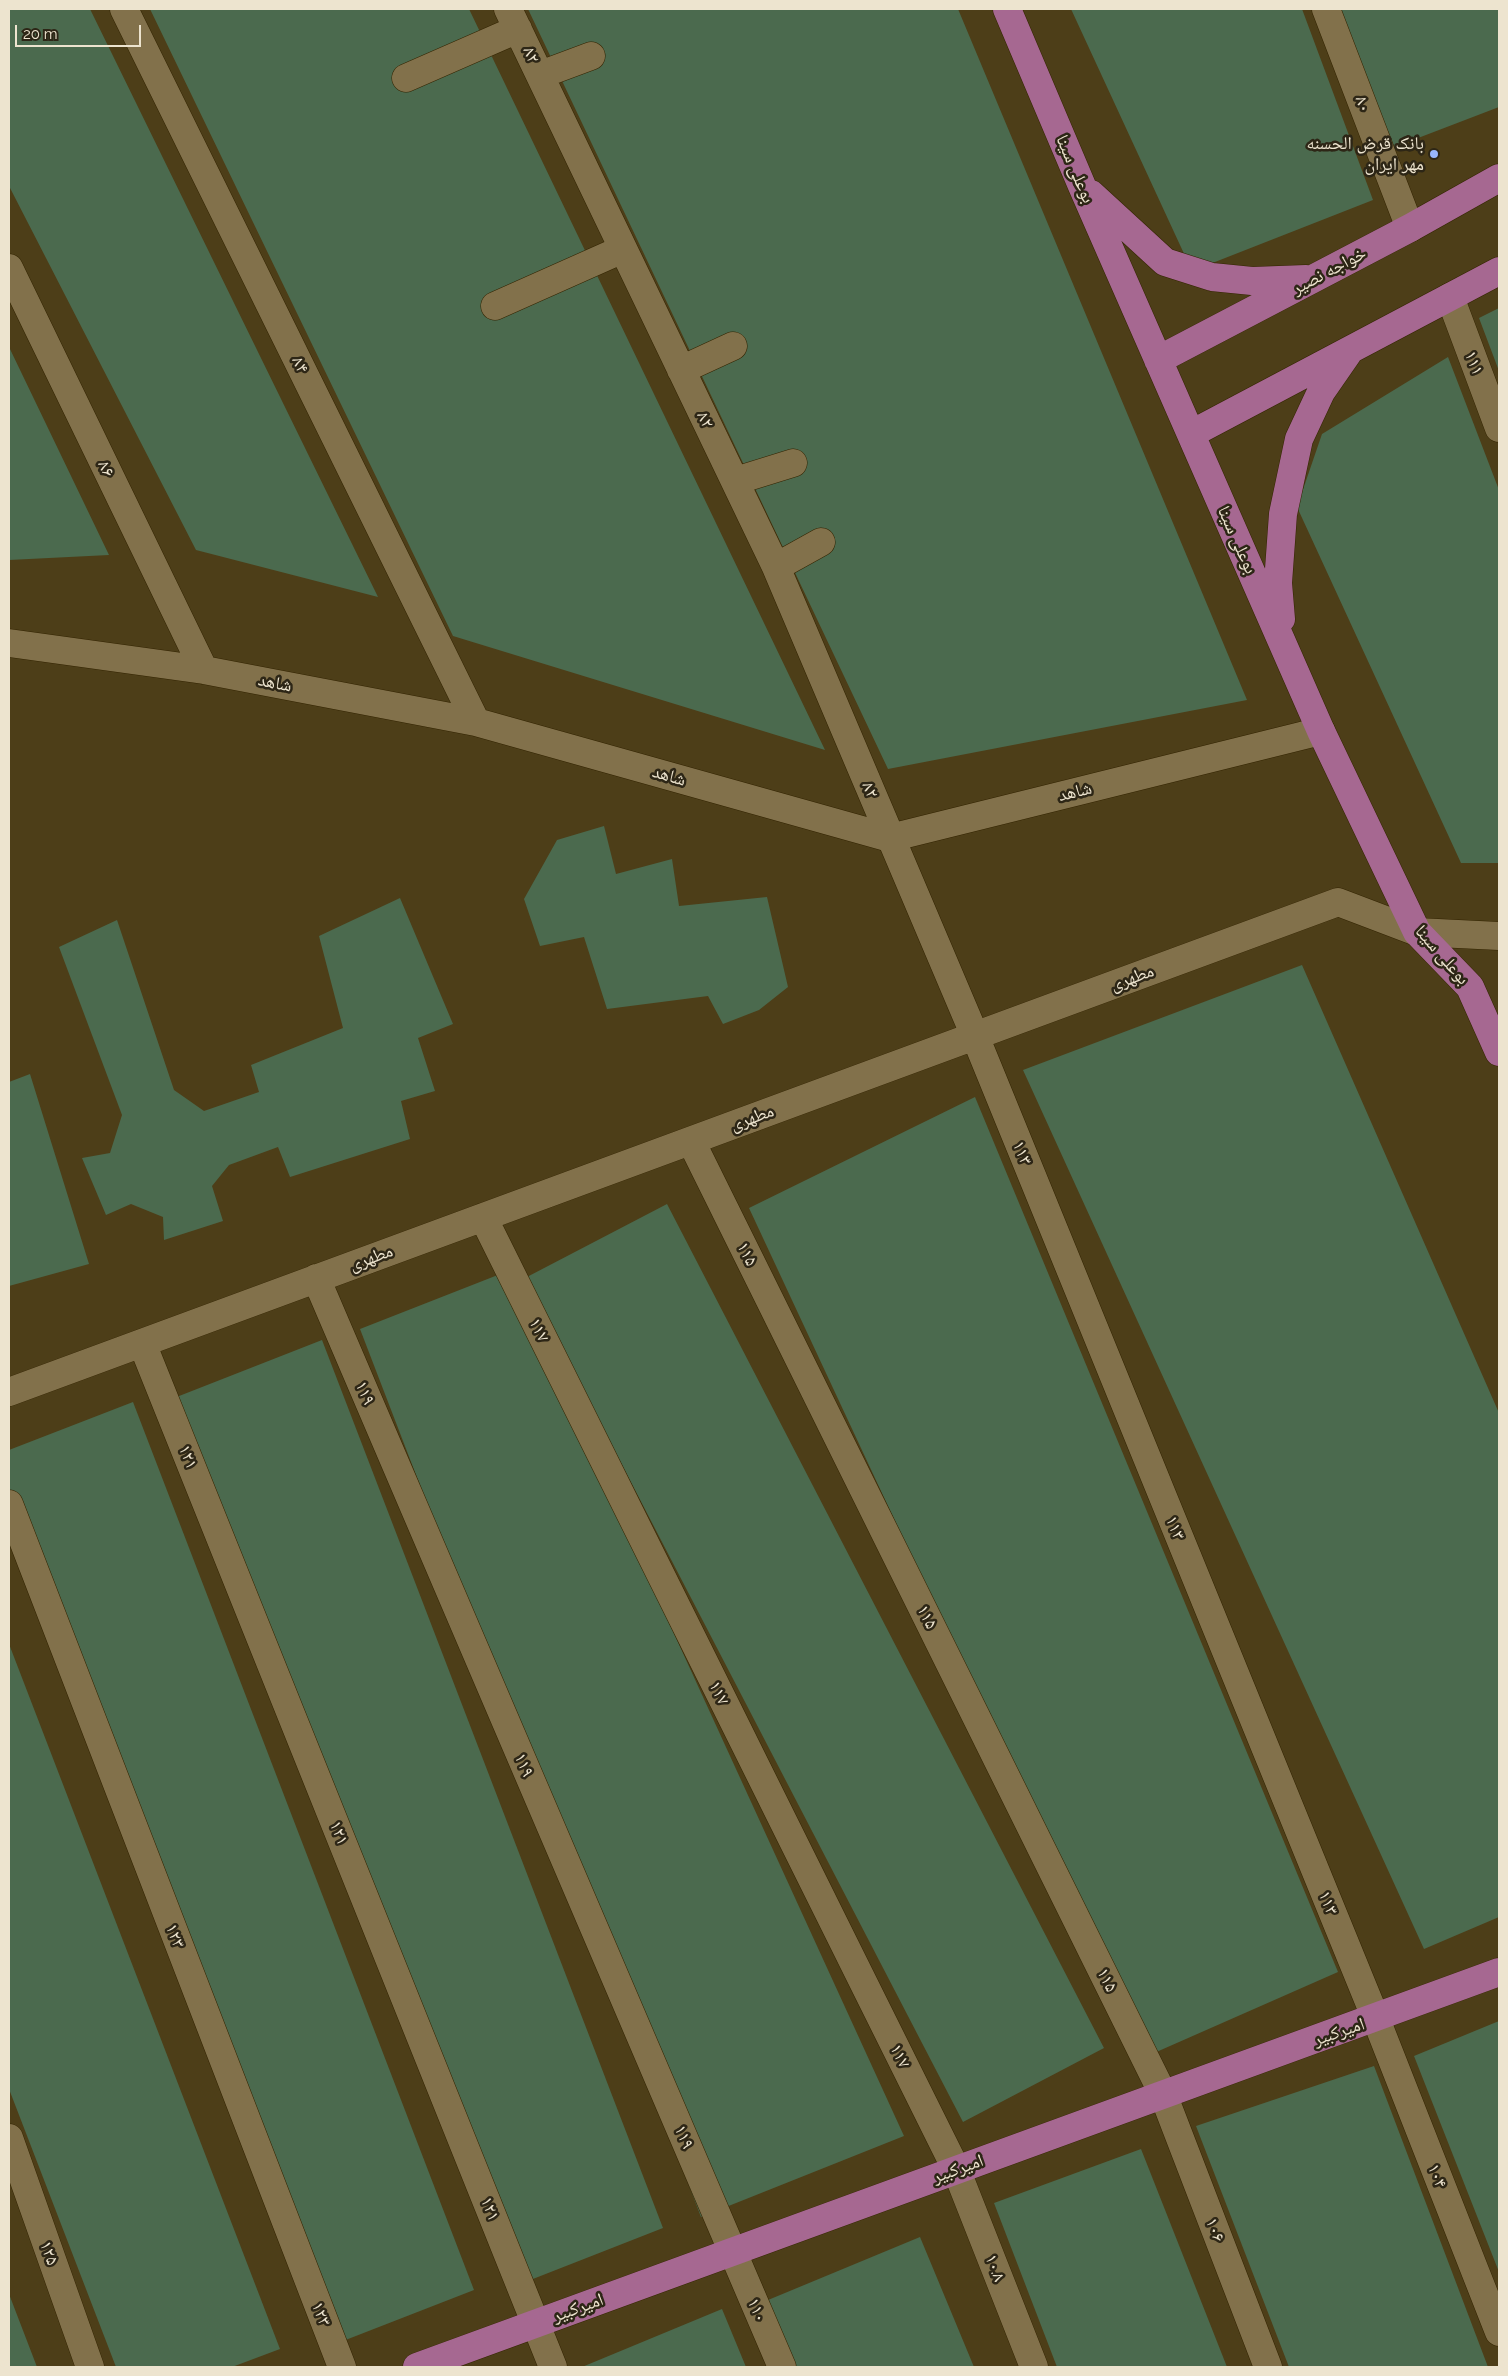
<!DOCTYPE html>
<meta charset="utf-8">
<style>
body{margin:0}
#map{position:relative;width:1508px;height:2376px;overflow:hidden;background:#4d3e18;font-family:Raleway,sans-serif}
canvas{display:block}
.frame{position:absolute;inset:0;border:10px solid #ede4cf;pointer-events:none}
.scale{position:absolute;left:15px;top:25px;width:126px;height:22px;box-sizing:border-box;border:2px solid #ede4cf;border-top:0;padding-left:6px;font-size:15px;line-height:18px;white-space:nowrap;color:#ede4cf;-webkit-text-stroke:4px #2d2616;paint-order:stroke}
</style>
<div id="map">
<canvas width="1508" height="2376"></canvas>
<div class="frame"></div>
<div class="scale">20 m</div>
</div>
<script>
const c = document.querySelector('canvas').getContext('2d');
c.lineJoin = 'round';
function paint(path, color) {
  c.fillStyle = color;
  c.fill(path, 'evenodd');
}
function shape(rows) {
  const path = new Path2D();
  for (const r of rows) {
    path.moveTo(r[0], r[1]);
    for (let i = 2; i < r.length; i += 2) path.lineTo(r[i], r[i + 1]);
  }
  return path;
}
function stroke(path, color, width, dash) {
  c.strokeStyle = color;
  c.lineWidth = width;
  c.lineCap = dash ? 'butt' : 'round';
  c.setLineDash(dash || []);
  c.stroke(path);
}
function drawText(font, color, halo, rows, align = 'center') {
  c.font = font + ' Raleway,"Noto Naskh Arabic",sans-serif';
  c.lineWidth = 5;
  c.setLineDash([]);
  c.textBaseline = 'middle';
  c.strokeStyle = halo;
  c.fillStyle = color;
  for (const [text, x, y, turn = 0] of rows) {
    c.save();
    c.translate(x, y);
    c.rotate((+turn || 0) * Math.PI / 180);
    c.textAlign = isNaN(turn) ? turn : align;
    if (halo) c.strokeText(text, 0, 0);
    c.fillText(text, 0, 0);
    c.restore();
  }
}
paint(shape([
 [9,9,90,9,378,597,196,550,9,186],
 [150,9,469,9,825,750,453,636],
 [528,9,958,9,1247,700,888,769],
 [1071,9,1302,9,1373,200,1192,271],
 [1339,9,1499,9,1499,107,1392,148],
 [1499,308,1499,371,1479,318],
 [9,347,109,555,9,560],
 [1448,357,1499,490,1499,863,1461,863,1297,507,1322,434],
 [604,826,616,874,672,859,679,906,767,897,788,987,759,1010,723,1024,708,996,607,1009,584,937,540,946,524,899,557,840],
 [400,898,453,1024,418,1038,435,1091,401,1101,410,1139,290,1177,278,1147,229,1165,212,1186,223,1221,164,1240,163,1217,131,1204,106,1215,82,1158,110,1153,122,1115,59,947,117,920,174,1090,204,1111,259,1092,251,1065,343,1028,319,936],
 [1302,965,1499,1413,1499,1917,1424,1949,1023,1070],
 [30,1074,89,1264,9,1286,9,1082],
 [975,1097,1338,1972,1145,2057,749,1208],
 [667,1204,1104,2048,963,2122,525,1278],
 [508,1271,904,2136,701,2217,360,1329],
 [322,1340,663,2228,515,2286,174,1398],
 [133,1402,474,2290,325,2348,9,1524,9,1450],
 [9,1644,280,2349,232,2367,116,2367,9,2089],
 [1499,2021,1499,2272,1414,2056],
 [1374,2066,1488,2367,1289,2367,1196,2126],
 [1141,2149,1227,2367,1057,2367,994,2203],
 [920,2237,974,2367,784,2367,756,2305],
 [9,2294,37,2367,9,2367],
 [722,2309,746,2367,582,2367]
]), '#4b6a4e');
const minor = shape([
 [124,9,476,722],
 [508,9,776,567,975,1036,1376,2019,1499,2332],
 [1326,9,1410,228],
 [540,75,591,56],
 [406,78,518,29],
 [9,268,204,670],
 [1450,297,1499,428],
 [495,306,623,249],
 [681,370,733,346],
 [735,481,793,463],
 [776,567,821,542],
 [9,643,204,670,476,722,890,838,1321,731],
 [691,1141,1163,2094,1268,2367],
 [483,1217,956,2169,1034,2367],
 [316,1278,782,2367],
 [142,1343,553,2367],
 [9,1392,1338,902,1417,932,1499,936],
 [9,1504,342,2367],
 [9,2138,90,2367]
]);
const major = shape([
 [1007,9,1082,186,1321,731,1417,932,1470,987,1499,1052],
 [1091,194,1165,262,1212,277,1252,281,1306,279],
 [1158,360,1410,228,1499,178],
 [1191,434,1499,271],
 [1281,619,1278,583,1283,514,1299,439,1321,392,1348,353],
 [417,2367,1499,1972]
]);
stroke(minor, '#332400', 29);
stroke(major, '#332400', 29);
stroke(minor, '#82714b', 28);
stroke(major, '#a66891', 28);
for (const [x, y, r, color] of [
 [1434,154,5,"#98b6fd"]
]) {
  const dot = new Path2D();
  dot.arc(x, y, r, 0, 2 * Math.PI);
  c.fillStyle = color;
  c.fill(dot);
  stroke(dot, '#2d2616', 2);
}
drawText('18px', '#ede4cf', '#2d2616', [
 ["۸۲",531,55,65],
 ["۸۰",1363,104,69],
 ["بوعلی سینا",1075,169,67],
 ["خواجه نصیر",1329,271,-28],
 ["۱۱۱",1474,363,69],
 ["۸۴",300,365,64],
 ["۸۲",705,420,64],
 ["۸۶",106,469,64],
 ["بوعلی سینا",1237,540,66],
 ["شاهد",275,683,11],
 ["شاهد",669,776,16],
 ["۸۲",870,790,67],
 ["شاهد",1075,792,-14],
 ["بوعلی سینا",1442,955,49],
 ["مطهری",1132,978,-20],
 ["مطهری",752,1118,-20],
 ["۱۱۳",1022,1153,68],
 ["۱۱۵",747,1254,64],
 ["مطهری",371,1258,-20],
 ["۱۱۷",539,1330,64],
 ["۱۱۹",365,1393,67],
 ["۱۲۱",188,1457,68],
 ["۱۱۳",1175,1528,68],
 ["۱۱۵",927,1617,64],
 ["۱۱۷",719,1693,64],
 ["۱۱۹",524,1765,67],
 ["۱۲۱",339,1833,68],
 ["۱۱۳",1328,1903,68],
 ["۱۲۳",175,1936,69],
 ["۱۱۵",1107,1980,64],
 ["امیرکبیر",1339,2032,-19],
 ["۱۱۷",900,2056,64],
 ["۱۱۹",684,2137,67],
 ["امیرکبیر",958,2169,-20],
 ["۱۰۴",1437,2176,68],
 ["۱۲۱",490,2209,68],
 ["۱۰۶",1215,2230,69],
 ["۱۲۵",49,2253,70],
 ["۱۰.۸",995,2268,69],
 ["امیرکبیر",578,2308,-20],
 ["۱۱۰",757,2310,67],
 ["۱۲۳",321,2314,69]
]);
drawText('18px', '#ede4cf', '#2d2616', [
 ["بانک قرض الحسنه",1424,144],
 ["مهر ایران",1424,165]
], 'right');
</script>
